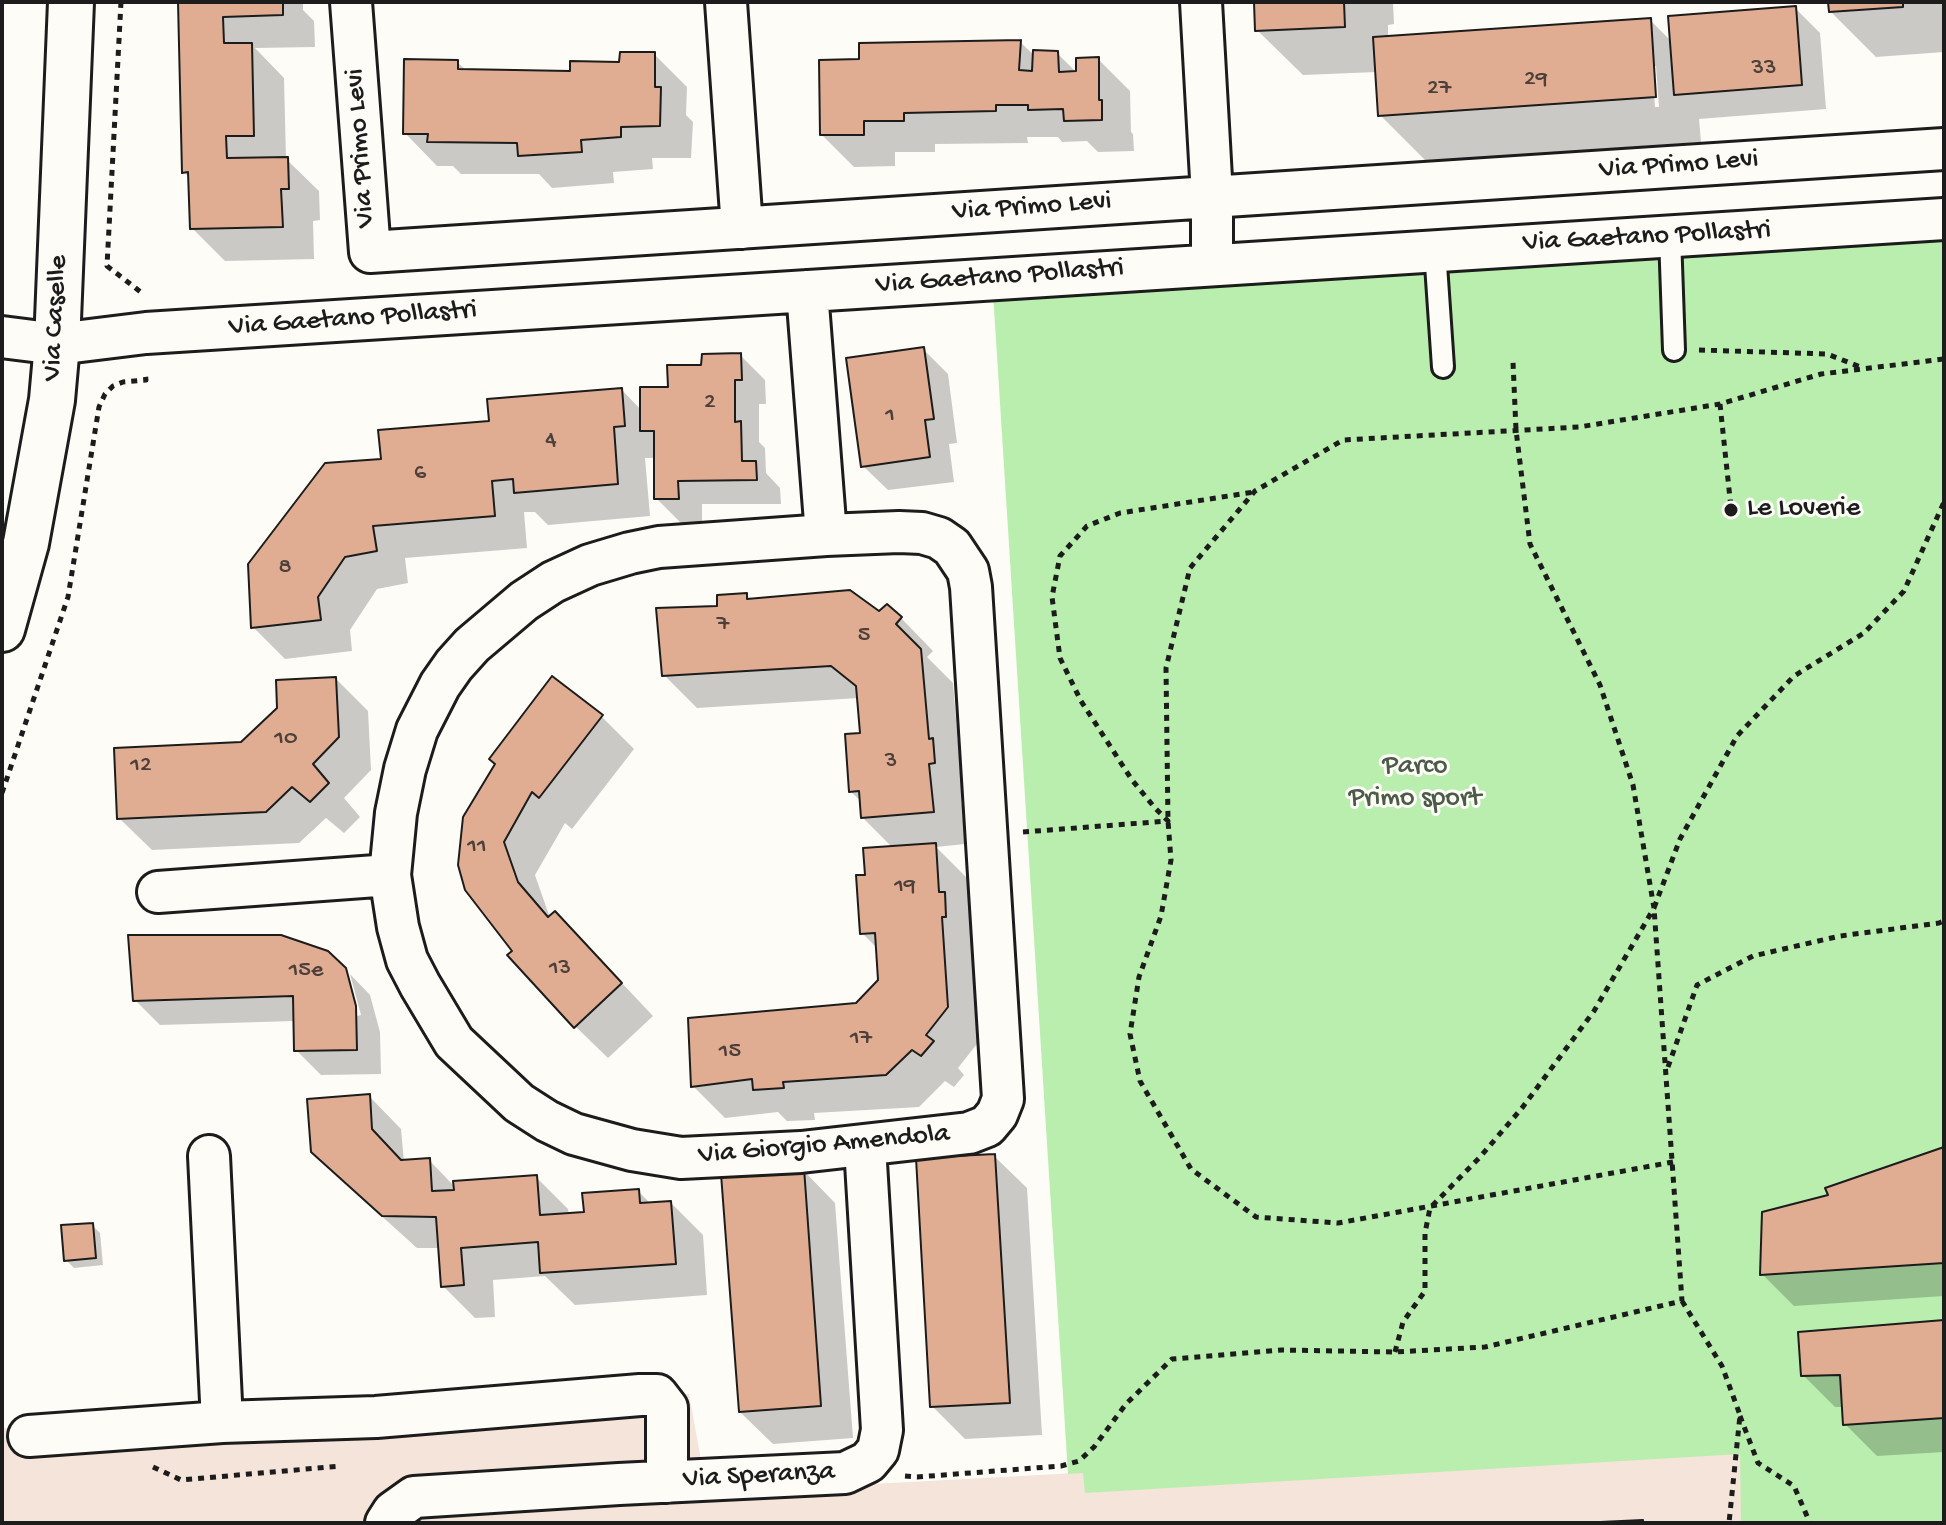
<!DOCTYPE html>
<style>
body{margin:0}
#map{position:relative;width:1946px;height:1525px;overflow:hidden;background:#fdfcf7;font-family:"Gochi Hand",sans-serif}
canvas{display:block}
.frame{position:absolute;inset:0;border:4px solid #1c1c1c;pointer-events:none}
</style>
<div id="map">
<canvas width="1946" height="1525"></canvas>
<div class="frame"></div>
</div>
<script>
const c = document.querySelector('canvas').getContext('2d');
c.lineJoin = 'round';
function paint(path, color) {
  c.fillStyle = color;
  c.fill(path, 'evenodd');
}
function shape(rows) {
  const path = new Path2D();
  for (const r of rows) {
    path.moveTo(r[0], r[1]);
    for (let i = 2; i < r.length; i += 2) path.lineTo(r[i], r[i + 1]);
  }
  return path;
}
function stroke(path, color, width, dash) {
  c.strokeStyle = color;
  c.lineWidth = width;
  c.lineCap = dash ? 'butt' : 'round';
  c.setLineDash(dash || []);
  c.stroke(path);
}
function drawText(font, color, halo, rows, align = 'center') {
  c.font = font + ' "Gochi Hand",sans-serif';
  c.lineWidth = 6;
  c.setLineDash([]);
  c.textBaseline = 'middle';
  c.strokeStyle = halo;
  c.fillStyle = color;
  for (const [text, x, y, turn = 0] of rows) {
    c.save();
    c.translate(x, y);
    c.rotate((+turn || 0) * Math.PI / 180);
    c.textAlign = isNaN(turn) ? turn : align;
    if (halo) c.strokeText(text, 0, 0);
    c.fillText(text, 0, 0);
    c.restore();
  }
}
paint(shape([
 [689,1394,707,1493,1741,1437,1741,1523,2,1523,2,1428,46,1433]
]), '#f4e4d9');
paint(shape([
 [1944,216,1944,1523,1741,1523,1740,1454,1085,1493,1083,1473,1068,1474,992,277]
]), '#baeeaf');
paint(shape([
 [180,2,303,2,303,10,314,21,315,47,255,48,284,78,286,159,319,191,320,220,313,221,314,259,225,261,192,228,191,179,184,172],
 [429,2,461,2,462,3,431,4],
 [1256,2,1393,2,1394,24,1388,25,1388,38,1650,20,1672,42,1795,8,1820,33,1826,109,1699,119,1701,142,1426,161,1380,115,1377,72,1303,75,1257,30],
 [1652,66,1656,66,1659,107,1655,107],
 [1830,2,1944,2,1944,52,1876,57,1830,11],
 [1020,42,1035,56,1057,53,1078,74,1098,59,1130,91,1131,132,1133,134,1134,151,1098,152,1087,141,1062,142,1058,137,1027,137,1028,143,935,144,935,152,895,152,895,166,854,167,822,135,862,61],
 [654,54,687,87,686,115,693,122,691,158,652,158,653,169,613,172,614,183,552,188,539,174,461,174,453,166,437,166,405,133,457,62,467,71,572,73,621,64],
 [923,349,948,374,957,443,949,444,954,482,888,490,863,466],
 [740,355,765,380,766,404,759,404,759,442,765,448,766,473,780,488,781,504,702,504,702,523,681,523,656,498,656,458,645,458,650,516,548,525,535,512,524,512,527,548,405,558,408,583,377,589,350,630,352,651,285,659,253,627,383,460,491,423,622,390,642,411,670,389,703,367],
 [746,595,752,601,879,614,901,618,933,651,927,657,953,683,960,768,965,773,967,795,961,796,965,844,936,847,967,878,970,920,976,926,978,948,973,948,980,1040,958,1068,964,1075,954,1087,945,1081,919,1107,814,1113,815,1120,787,1121,778,1112,725,1118,693,1086,857,1005,880,980,878,949,862,933,867,877,893,848,863,818,862,802,851,792,862,735,859,698,697,708,664,675,719,608],
 [336,679,368,711,371,770,344,798,360,817,344,833,326,818,299,843,152,850,119,818,242,744],
 [553,679,602,717,634,749,572,829,565,823,535,875,550,918,587,946,653,1016,608,1058,575,1026,467,890],
 [327,953,348,973,345,973,357,1016,361,1015,350,974,370,995,380,1032,381,1074,321,1075,296,1050,295,1021,160,1025,135,1000],
 [369,1096,401,1129,404,1162,429,1160,455,1187,536,1177,568,1209,569,1215,586,1213,638,1191,651,1204,671,1203,703,1235,707,1295,575,1305,545,1276,493,1280,495,1317,475,1318,443,1286,440,1248,417,1248,346,1184,312,1151],
 [1944,1150,1944,1296,1794,1306,1762,1274,1831,1196],
 [994,1156,1027,1188,1042,1435,965,1439,932,1406],
 [803,1170,835,1203,853,1438,773,1444,740,1412],
 [92,1225,100,1233,103,1265,74,1268,66,1260],
 [1944,1322,1944,1452,1877,1456,1845,1424,1844,1407,1835,1407,1803,1375]
]), '#0003');
const building = shape([
 [178,2,283,2,283,15,223,17,224,43,252,43,254,136,226,136,227,158,288,157,289,189,281,189,283,227,190,229,188,172,182,173,178,2],
 [1254,2,1344,2,1345,27,1255,31,1254,2],
 [1828,2,1903,2,1903,7,1829,12,1828,2],
 [1796,6,1802,85,1674,95,1668,16,1796,6],
 [1651,18,1656,97,1378,116,1373,37,1651,18],
 [1021,40,1019,70,1032,71,1033,50,1058,51,1059,72,1076,71,1076,58,1099,57,1099,100,1102,100,1102,120,1064,121,1063,109,1028,110,1028,105,996,105,996,111,904,113,904,121,864,121,864,135,820,135,819,60,859,59,859,43,1021,40],
 [620,52,655,52,655,87,661,87,660,126,621,127,621,137,581,140,582,152,518,156,517,143,427,142,428,134,403,134,404,59,458,60,458,69,570,71,570,61,619,62,620,52],
 [924,347,934,419,925,420,930,457,861,467,846,358,924,347],
 [741,353,742,380,735,380,735,422,741,421,742,461,756,461,757,480,678,481,679,499,654,499,654,431,640,431,640,387,668,387,667,365,701,365,702,354,741,353],
 [622,388,625,426,614,427,618,484,514,493,513,479,492,481,495,516,373,526,377,551,345,557,318,597,321,620,251,628,248,564,325,463,381,459,378,430,489,421,487,399,622,388],
 [850,590,879,611,887,604,902,617,896,624,921,649,929,739,933,738,935,763,929,764,934,812,861,818,859,791,849,792,845,734,860,733,856,686,831,666,662,676,656,608,717,606,717,595,747,593,747,599,850,590],
 [552,676,603,715,539,798,532,792,504,842,518,882,548,917,555,911,622,983,574,1028,507,955,512,951,465,890,458,865,463,817,495,764,489,759,552,676],
 [336,677,339,737,313,764,329,783,310,802,292,787,266,812,117,819,114,748,241,742,277,708,276,680,336,677],
 [936,843,939,892,945,892,946,917,942,917,948,1007,926,1035,934,1041,921,1056,912,1050,886,1075,783,1082,784,1088,753,1090,752,1079,691,1087,688,1018,856,1003,878,980,875,933,860,934,856,875,865,875,863,848,936,843],
 [128,935,281,935,328,951,346,968,356,1006,357,1050,294,1051,293,996,133,1001,128,935],
 [370,1094,372,1129,401,1160,430,1158,432,1191,454,1190,453,1181,537,1175,540,1215,584,1212,582,1193,639,1189,640,1203,671,1201,676,1264,540,1273,538,1242,461,1248,464,1285,441,1287,436,1217,382,1216,311,1152,307,1099,370,1094],
 [1944,1147,1944,1263,1760,1275,1762,1212,1828,1195,1825,1188,1944,1147],
 [995,1154,1010,1403,930,1407,916,1158,995,1154],
 [804,1168,821,1406,739,1412,721,1174,804,1168],
 [93,1223,96,1258,64,1261,61,1225,93,1223],
 [1944,1320,1944,1418,1843,1425,1840,1375,1801,1376,1798,1332,1944,1320],
 [1643,1520,1643,1523,1579,1523,1643,1520],
 [1643,1520,1643,1523,1579,1523,1643,1520]
]);
paint(building, '#e0ad93');
stroke(building, '#1c1c1c', 2);
const service = shape([
 [1670,236,1674,350],
 [1435,250,1443,367]
]);
const minor = shape([
 [351,2,370,252,1944,149],
 [726,2,742,228],
 [1201,2,1212,196,1212,264],
 [807,291,826,535],
 [2,337,57,344,146,333,1944,219],
 [899,532,922,533,939,538,952,547,968,571,971,587,1003,1099,997,1114,987,1126,969,1133,801,1152,681,1158,632,1150,574,1134,547,1121,519,1103,454,1042,420,985,407,960,398,927,390,875,396,813,405,769,417,730,440,685,454,665,472,645,524,601,553,582,590,565,630,553,659,547,826,535,899,532],
 [158,892,390,875],
 [209,1156,222,1422],
 [29,1436,222,1422,376,1417,640,1395,657,1395,667,1408,667,1482],
 [386,1523,393,1512,414,1497,619,1484,845,1473,868,1462,878,1450,882,1430,865,1146]
]);
const tertiary = shape([
 [2,629,26,543,52,400,57,344,71,2]
]);
stroke(service, '#1c1c1c', 26);
stroke(minor, '#1c1c1c', 46);
stroke(tertiary, '#1c1c1c', 50);
stroke(shape([
 [121,2,107,266,142,293],
 [1699,350,1827,354,1863,368],
 [1720,404,1731,508],
 [2,793,68,597,99,407,105,394,113,386,123,382,146,380,145,372],
 [1023,832,1168,821,1155,808,1132,780,1081,701,1060,658,1052,597,1060,556,1087,526,1120,513,1254,492],
 [1668,1067,1697,985,1753,956,1840,936,1939,923,1944,921],
 [1673,1162,1338,1223,1256,1217,1191,1169,1140,1081,1130,1034,1139,977,1161,916,1171,860,1168,821,1166,668,1190,568,1255,491,1343,440,1579,427,1720,404,1821,374,1944,359],
 [1682,1301,1722,1366,1740,1415,1729,1523],
 [1395,1352,1403,1322,1425,1291,1425,1233,1430,1208,1480,1157,1522,1108,1594,1011,1654,908,1633,785,1600,685,1530,544,1516,430,1513,362],
 [1740,1416,1758,1463,1794,1486,1810,1523],
 [153,1467,181,1480,341,1466],
 [905,1476,917,1477,1061,1466,1079,1461,1094,1447,1126,1404,1172,1359,1282,1350,1395,1352,1485,1347,1682,1301,1654,908,1680,839,1737,736,1794,676,1864,633,1904,591,1944,502]
]), '#1c1c1c', 5, [6, 6]);
stroke(service, '#fdfcf7', 20);
stroke(minor, '#fdfcf7', 40);
stroke(tertiary, '#fdfcf7', 44);
for (const [x, y, r, color] of [
 [1731,510,8,"#1c1c1c"]
]) {
  const dot = new Path2D();
  dot.arc(x, y, r, 0, 2 * Math.PI);
  c.fillStyle = color;
  c.fill(dot);
  stroke(dot, '#fdfcf7', 3);
}
drawText('24px', '#4d403a', null, [
 ["33",1764,69],
 ["29",1536,80],
 ["27",1439,89],
 ["2",710,403],
 ["1",890,416],
 ["4",551,441],
 ["6",420,474],
 ["8",285,568],
 ["7",723,625],
 ["5",864,636],
 ["10",286,739],
 ["3",891,762],
 ["12",141,766],
 ["11",477,847],
 ["19",905,887],
 ["13",560,969],
 ["15e",306,971],
 ["17",861,1039],
 ["15",730,1052]
]);
drawText('28px', '#1c1c1c', '#fdfcf7', [
 ["Via Primo Levi",362,148,-94],
 ["Via Primo Levi",1679,166,-4],
 ["Via Primo Levi",1032,208,-4],
 ["Via Gaetano Pollastri",1647,238,-3],
 ["Via Gaetano Pollastri",1000,278,-4],
 ["Via Caselle",57,318,-87],
 ["Via Gaetano Pollastri",353,320,-4],
 ["Via Giorgio Amendola",824,1146,-5],
 ["Via Speranza",759,1477,-3]
]);
drawText('28px', '#1c1c1c', '#fdfcf7', [
 ["Le Loverie",1747,510]
], 'left');
drawText('28px', '#4b5b48', '#fdfcf7', [
 ["Parco",1415,768],
 ["Primo sport",1415,800]
]);
</script>
